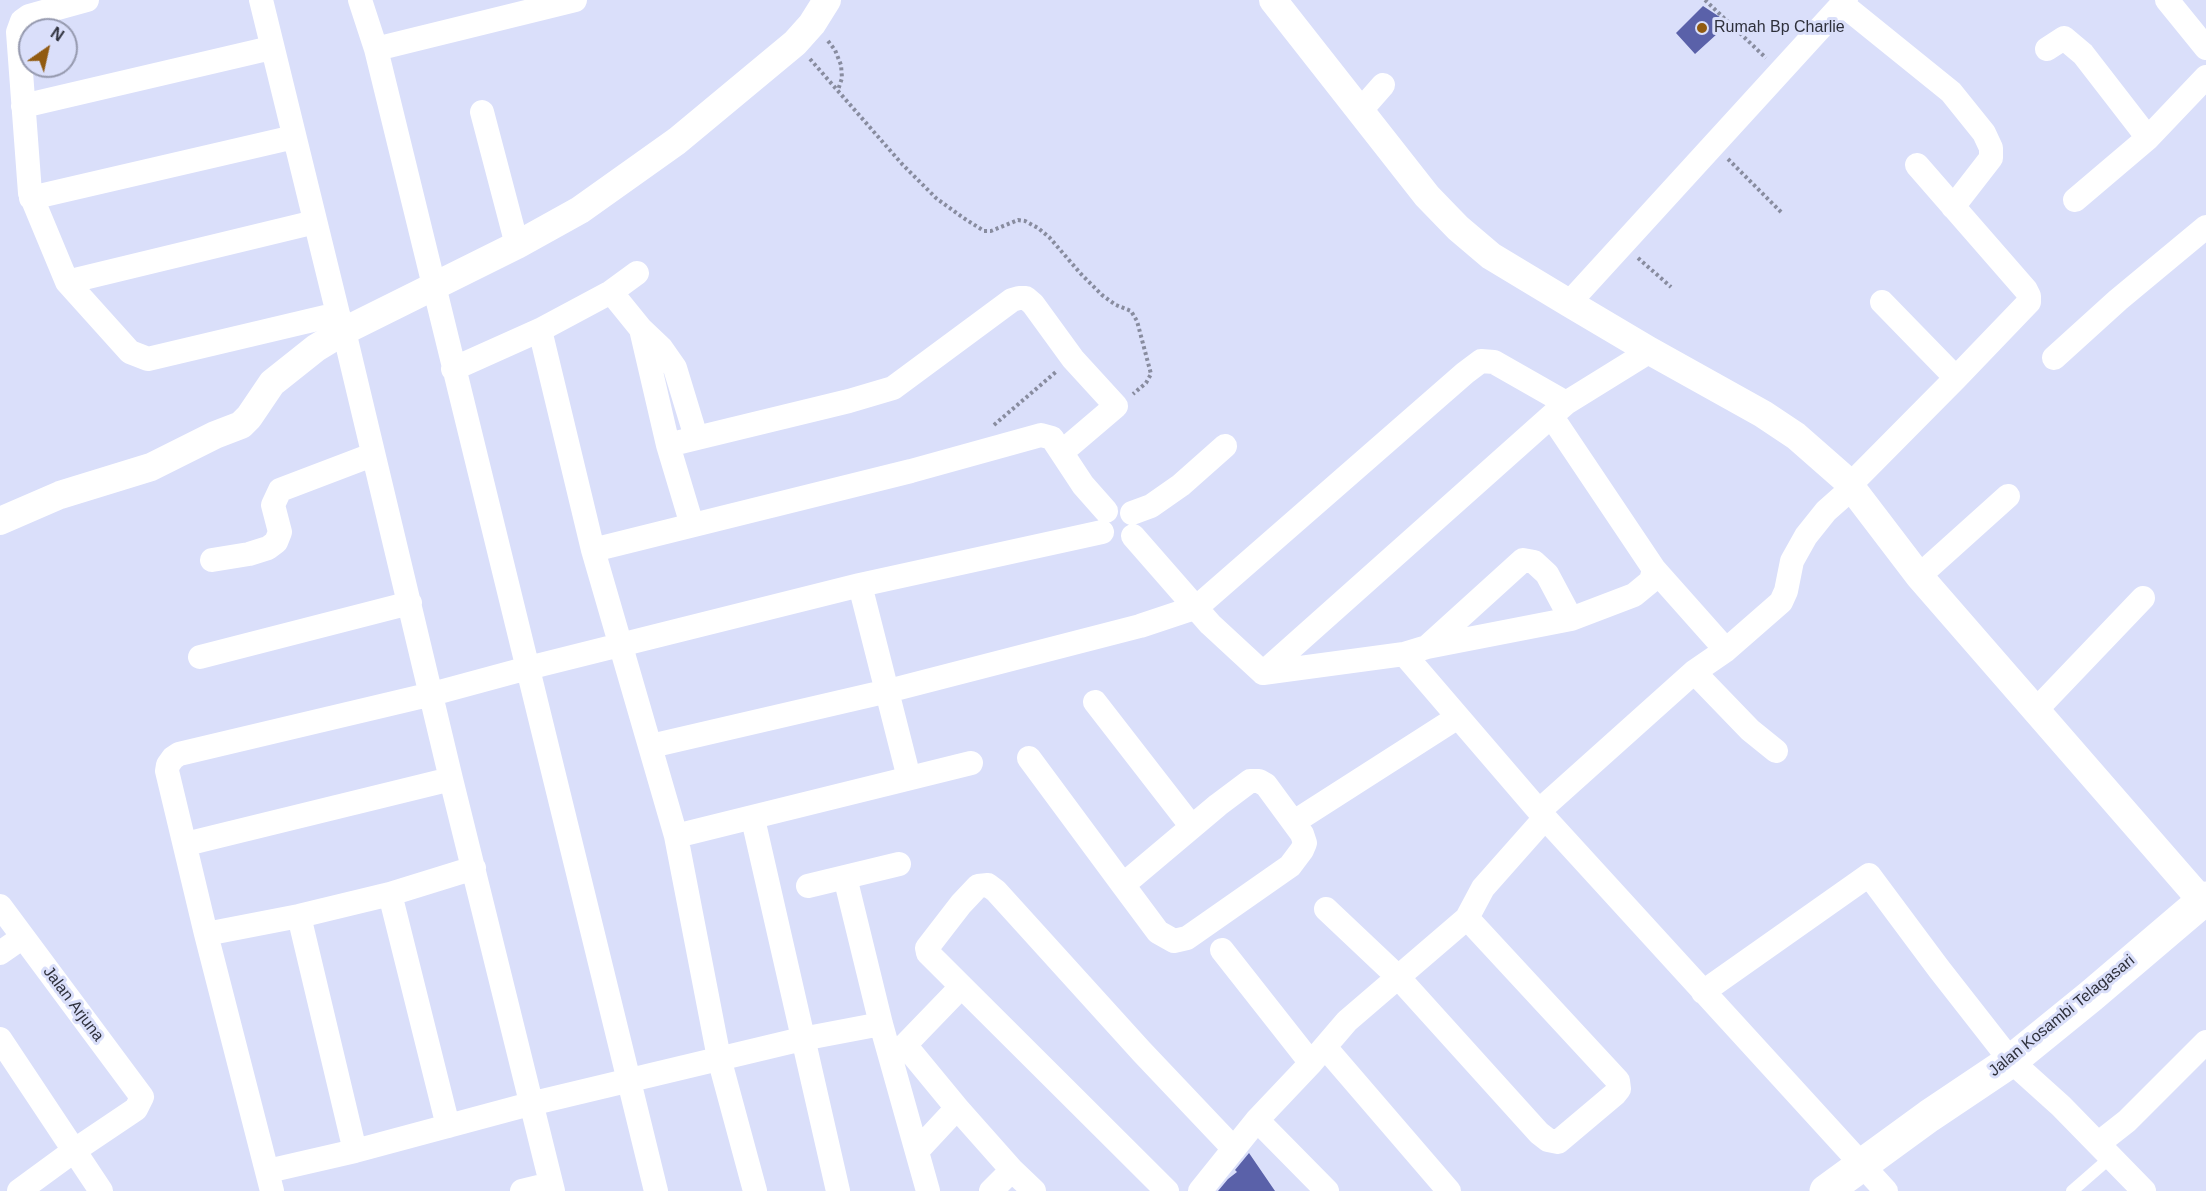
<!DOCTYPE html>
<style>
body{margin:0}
#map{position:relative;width:2206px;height:1191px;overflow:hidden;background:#dadffa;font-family:Helvetica,sans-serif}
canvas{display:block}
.north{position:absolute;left:18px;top:18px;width:60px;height:60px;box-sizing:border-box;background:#dadffa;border:2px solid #9599ae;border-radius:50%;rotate:34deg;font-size:16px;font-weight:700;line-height:24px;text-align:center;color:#2e303b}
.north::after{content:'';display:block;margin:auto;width:21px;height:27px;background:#915b11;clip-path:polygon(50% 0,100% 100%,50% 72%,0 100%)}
</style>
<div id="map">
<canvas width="2206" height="1191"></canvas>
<div class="north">N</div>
</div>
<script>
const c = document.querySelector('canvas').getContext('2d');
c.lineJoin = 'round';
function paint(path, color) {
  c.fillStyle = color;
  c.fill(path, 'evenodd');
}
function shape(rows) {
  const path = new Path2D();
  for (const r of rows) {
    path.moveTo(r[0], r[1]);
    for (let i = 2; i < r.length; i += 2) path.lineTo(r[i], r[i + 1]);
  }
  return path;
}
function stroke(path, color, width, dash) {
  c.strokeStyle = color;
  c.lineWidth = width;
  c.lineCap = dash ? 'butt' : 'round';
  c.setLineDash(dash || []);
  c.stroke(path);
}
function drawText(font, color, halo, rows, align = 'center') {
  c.font = font + ' Helvetica,sans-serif';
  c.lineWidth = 6;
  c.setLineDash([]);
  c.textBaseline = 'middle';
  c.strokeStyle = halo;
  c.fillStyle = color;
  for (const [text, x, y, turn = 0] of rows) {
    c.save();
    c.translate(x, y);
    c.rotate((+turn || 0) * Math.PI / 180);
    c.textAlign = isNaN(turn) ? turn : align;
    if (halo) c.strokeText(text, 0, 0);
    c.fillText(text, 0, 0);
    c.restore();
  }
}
paint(shape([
 [1703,6,1729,23,1695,54,1676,33],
 [1249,1153,1275,1191,1218,1191,1228,1179,1237,1172,1235,1170]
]), '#5a61a9');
stroke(shape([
 [1705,0,1766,58],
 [828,41,835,50,841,65,842,78,838,90],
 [810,59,902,164,936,198,962,217,984,231,991,231,1018,220,1025,221,1038,228,1049,237,1081,274,1102,295,1116,305,1131,311,1137,321,1151,374,1146,383,1133,394],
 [1728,159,1782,213],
 [1638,258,1671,287],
 [994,425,1057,371]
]), '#888c9f', 4, [3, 3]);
stroke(shape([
 [2072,1191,2111,1157]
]), '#fff', 12);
stroke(shape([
 [87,0,29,16,22,21,18,32,30,193,67,282,130,352,148,359,338,314],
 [261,0,338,314,344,331,451,779,553,1191],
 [360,0,376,49,656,1191],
 [2167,0,2206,48],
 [1842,4,1951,92,1984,133,1991,148,1991,158,1953,207],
 [376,49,575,0],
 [2047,49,2064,38,2083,54,2148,138],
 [23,106,271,48],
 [1361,110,1383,85],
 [482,112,517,245],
 [31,198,294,137],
 [2075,200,2148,138,2206,77],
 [67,282,315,222],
 [611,292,641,329,661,348,675,368,696,437],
 [1882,302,1956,378],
 [1569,303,1846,0],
 [641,329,668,445,692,525],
 [540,330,593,550,676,836,719,1058,755,1191],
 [2054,358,2118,300,2206,227],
 [453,369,540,330,611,292,637,273],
 [1552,417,1654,569,1726,650],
 [668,445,849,401,893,388,1012,300,1019,298,1026,298,1033,304,1073,359,1116,406,1062,452],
 [1850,485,1956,378,2029,302,2029,296,2026,290,1917,165],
 [1132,513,1151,506,1181,485,1225,446],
 [1133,536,1210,624,1263,673,1404,654,1427,647,1571,619,1634,595,1651,581,1654,569],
 [593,550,911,471,1041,435,1052,438,1083,485,1106,511],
 [212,560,249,554,268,548,276,542,280,532,273,505,280,490,372,455],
 [1919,576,2008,496],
 [860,585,909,778],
 [1427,647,1523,560,1534,562,1547,574,1571,619],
 [1404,654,1545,818,1886,1191],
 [200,657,410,603],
 [1694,672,1750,730,1776,751],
 [1263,673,1566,403,1650,351],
 [1095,702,1192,827],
 [2035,711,2143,598],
 [651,746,888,691,1140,626,1197,607,1465,373,1481,361,1494,362,1566,403],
 [1029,758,1123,885,1158,932,1174,941,1187,938,1290,866,1302,850,1305,843,1302,834,1266,785,1259,781,1250,781,1218,805,1123,885],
 [1540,810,1694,672,1726,650,1781,602,1786,591,1792,561,1806,536,1826,511,1852,488],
 [753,819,838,1191],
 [1294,822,1458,717],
 [676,836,971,763],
 [186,844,451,779],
 [845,877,881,1024,928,1191],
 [808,886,899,864],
 [390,894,448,1126],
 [0,906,142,1097,136,1109,75,1150,19,1191],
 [1326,909,1398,977,1539,1133,1548,1140,1558,1142,1615,1094,1619,1089,1618,1081,1467,918],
 [299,916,355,1151],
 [206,934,299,916,390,894,474,868],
 [1222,950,1311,1063],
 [0,953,23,937],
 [1703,992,1869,875,1939,969,2011,1061,2061,1106,2144,1191],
 [0,1039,101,1191],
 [905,1045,961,987],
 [1325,1047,1449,1191],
 [890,1056,905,1045,957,1108],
 [1257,1120,1327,1191],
 [2099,1143,2127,1121,2206,1042],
 [917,1151,957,1108,1012,1170,1034,1191],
 [268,1171,355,1151,530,1104,802,1039,881,1024],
 [272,1191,206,934,167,771,168,765,173,758,179,754,432,694,528,668,860,585,1102,532],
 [522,1191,551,1184],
 [991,1191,1012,1170],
 [1167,1191,928,953,927,948,961,904,978,886,988,885,996,891,1142,1052,1234,1149],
 [1200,1191,1257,1120,1311,1063,1347,1021,1467,918,1483,888,1545,818]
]), '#fff', 24);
stroke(shape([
 [1273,0,1427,196,1458,228,1491,256,1569,303,1650,351,1763,414,1796,436,1845,479,1919,576,2202,901],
 [0,521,60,495,151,467,215,435,241,425,249,417,272,383,316,348,344,331,517,245,580,210,677,141,795,43,812,24,827,0]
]), '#fff', 28);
stroke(shape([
 [1826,1191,1929,1116,2011,1061,2091,996,2206,898]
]), '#fff', 33);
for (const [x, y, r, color] of [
 [1702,28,6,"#915b11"]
]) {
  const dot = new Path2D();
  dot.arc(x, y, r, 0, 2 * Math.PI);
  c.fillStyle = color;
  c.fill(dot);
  stroke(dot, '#dadffa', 2);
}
drawText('16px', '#2e303b', '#dadffa', [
 ["Rumah Bp Charlie",1714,28]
], 'left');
drawText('16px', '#2e303b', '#dadffa', [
 ["Jalan Arjuna",73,1004,53],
 ["Jalan Kosambi Telagasari",2062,1016,-39]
]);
</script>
